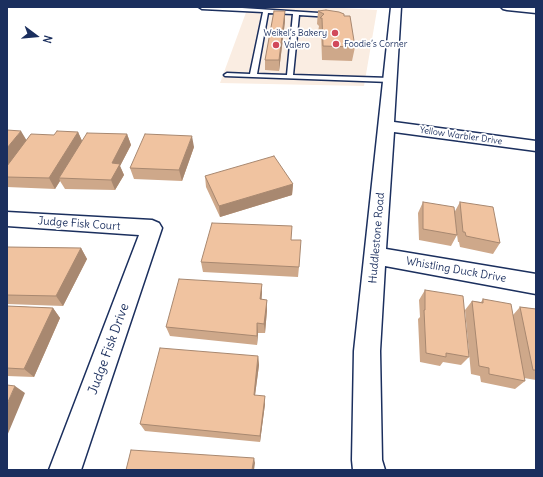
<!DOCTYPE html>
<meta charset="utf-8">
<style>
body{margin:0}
#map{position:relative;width:543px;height:477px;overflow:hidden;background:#fff;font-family:Delius,sans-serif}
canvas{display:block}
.frame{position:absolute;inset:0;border:8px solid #1b2f5e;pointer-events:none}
.north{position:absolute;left:16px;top:16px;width:40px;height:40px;-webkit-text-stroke:3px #fff;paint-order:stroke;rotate:106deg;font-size:11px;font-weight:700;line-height:16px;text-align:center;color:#1b2f5e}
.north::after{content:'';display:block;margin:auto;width:14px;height:18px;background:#1b2f5e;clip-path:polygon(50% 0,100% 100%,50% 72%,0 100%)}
</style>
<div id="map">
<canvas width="543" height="477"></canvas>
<div class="frame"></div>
<div class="north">N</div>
</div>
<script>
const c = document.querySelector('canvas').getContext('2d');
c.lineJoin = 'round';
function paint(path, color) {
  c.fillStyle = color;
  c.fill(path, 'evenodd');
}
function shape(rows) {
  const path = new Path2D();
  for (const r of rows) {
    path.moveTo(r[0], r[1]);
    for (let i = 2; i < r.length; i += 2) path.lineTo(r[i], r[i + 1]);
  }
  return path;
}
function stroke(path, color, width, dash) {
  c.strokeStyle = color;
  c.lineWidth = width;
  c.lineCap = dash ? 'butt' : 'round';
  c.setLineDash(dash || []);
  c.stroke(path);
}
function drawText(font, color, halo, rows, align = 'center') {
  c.font = font + ' Delius,sans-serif';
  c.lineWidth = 3.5;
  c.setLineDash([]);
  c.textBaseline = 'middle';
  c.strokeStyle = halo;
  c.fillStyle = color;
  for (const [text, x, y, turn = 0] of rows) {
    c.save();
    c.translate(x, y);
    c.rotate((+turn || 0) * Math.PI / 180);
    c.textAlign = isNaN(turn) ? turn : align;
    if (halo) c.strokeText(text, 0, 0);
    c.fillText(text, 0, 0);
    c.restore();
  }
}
paint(shape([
 [248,7,325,7,377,10,364,86,220,83]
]), '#faede2');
const service = shape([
 [199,7,227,7,334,14,334,16,332,17,299,15,293,75,390,78,393,80,390,82,225,76,224,75,227,73,250,74,263,12,202,9,199,7],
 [268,13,293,14,287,75,257,74,268,13]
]);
const minor = shape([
 [391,7,401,7,394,122,536,141,536,151,394,132,386,249,536,274,536,294,385,266,380,351,382,460,385,470,353,470,352,460,354,351,391,7],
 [7,212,152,220,159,223,162,228,81,470,49,470,139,235,7,226,7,212]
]);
const secondary = shape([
 [501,7,536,7,536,13,507,10,503,9,501,7]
]);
const motorway = shape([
 [519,7,536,7,536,12,520,10,519,7]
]);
stroke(service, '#1b2f5e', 3);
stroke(minor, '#1b2f5e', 3);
stroke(secondary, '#1b2f5e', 3);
stroke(motorway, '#1b2f5e', 3);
paint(service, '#fff');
paint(minor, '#fff');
paint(secondary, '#fff');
paint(motorway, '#fff');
paint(shape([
 [318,11,344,16,355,47,352,61,322,60,321,32,318,32,319,26,317,24],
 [285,21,279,71,265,70,265,60],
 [7,130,26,140,54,135,78,132,82,141,127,134,131,145,120,166,124,175,115,190,65,189,60,181,55,189,7,187],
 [194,147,182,181,134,179,130,168],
 [205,176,293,184,292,195,220,217,206,187],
 [423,202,457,235,451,246,419,240,418,213],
 [460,202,500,243,493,254,460,247,459,242,458,242,454,213],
 [291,240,299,267,298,277,203,272,201,262],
 [7,247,81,248,87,259,63,306,7,304],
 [262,284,261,300,267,300,267,310,265,333,258,333,257,345,170,336,166,327],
 [425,290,469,357,461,365,443,362,440,366,420,362,418,319,420,317,419,300],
 [483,299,513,315,520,307,536,309,536,380,524,378,525,381,515,389,481,382,480,376,471,374,465,310,472,301,481,302],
 [7,306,53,308,60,318,34,377,7,376],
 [258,356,259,365,255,395,265,404,260,442,145,431,140,424]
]), '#cea88a');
paint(shape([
 [285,11,285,21,279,71,279,60],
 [21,131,27,141,7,168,7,148],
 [78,132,83,143,59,178,60,181,55,189,49,178],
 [127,134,131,145,120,166,124,175,115,190,111,180,112,163],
 [192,136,194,147,182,181,179,170],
 [293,184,292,195,220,217,219,206],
 [81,248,87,259,63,306,56,296],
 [262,284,262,293,261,309,260,299],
 [267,300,267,310,265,333,264,324],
 [53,308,60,318,34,377,24,369],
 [257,323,258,333,257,345],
 [258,356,259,365,254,403,254,395],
 [15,386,25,393,7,436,7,404],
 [265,396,265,404,260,442,260,436],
 [254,458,255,463,254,470,252,470]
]), '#a88870');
const building = shape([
 [326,10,339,12,344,14,344,16,350,16,355,47,323,46,322,18,320,18,324,14,318,11,326,10],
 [274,11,285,11,279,60,265,60,274,11],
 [7,130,21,131,7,148,7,130],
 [57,131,78,132,49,178,7,177,7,166,31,134,54,135,57,131],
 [87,133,127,134,112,163,120,164,111,180,59,178,87,133],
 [145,134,192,136,179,170,130,168,145,134],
 [274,156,293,184,219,206,205,176,274,156],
 [423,202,454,207,457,235,423,229,423,202],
 [460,202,493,207,500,243,466,236,465,232,463,232,460,202],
 [212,223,292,226,291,240,301,240,299,267,201,262,212,223],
 [7,247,81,248,56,296,7,295,7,247],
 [179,279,262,284,260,299,267,300,264,324,257,323,257,336,166,327,179,279],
 [425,290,463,296,469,357,446,353,446,357,426,353,424,310,425,310,425,290],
 [483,299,511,304,525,381,489,374,489,368,479,366,472,301,483,303,483,299],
 [7,306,53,308,24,369,7,368,7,306],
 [520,307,536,309,536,370,533,370,520,307],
 [160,348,258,356,254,395,265,396,260,436,140,424,160,348],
 [7,385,15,386,7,404,7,385],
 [131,450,254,458,252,470,126,470,131,450]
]);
paint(building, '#f0c3a0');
stroke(building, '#a88870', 1);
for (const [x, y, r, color] of [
 [335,33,4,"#d1495b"],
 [336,44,4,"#d1495b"],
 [276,45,4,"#d1495b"]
]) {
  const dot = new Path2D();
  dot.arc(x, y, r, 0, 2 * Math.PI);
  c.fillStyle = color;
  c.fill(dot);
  stroke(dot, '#fff', 1.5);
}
drawText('9px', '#1b2f5e', '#fff', [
 ["Weikel’s Bakery",327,33,"right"],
 ["Foodie’s Corner",344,44],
 ["Valero",284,45]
], 'left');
drawText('9px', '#1b2f5e', '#fff', [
 ["Yellow Warbler Drive",461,136,8]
]);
drawText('11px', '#1b2f5e', '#fff', [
 ["Judge Fisk Court",79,224,4],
 ["Huddlestone Road",377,238,-85],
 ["Whistling Duck Drive",456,270,10]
]);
drawText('13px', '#1b2f5e', '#fff', [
 ["Judge Fisk Drive",109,349,-70]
]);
</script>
